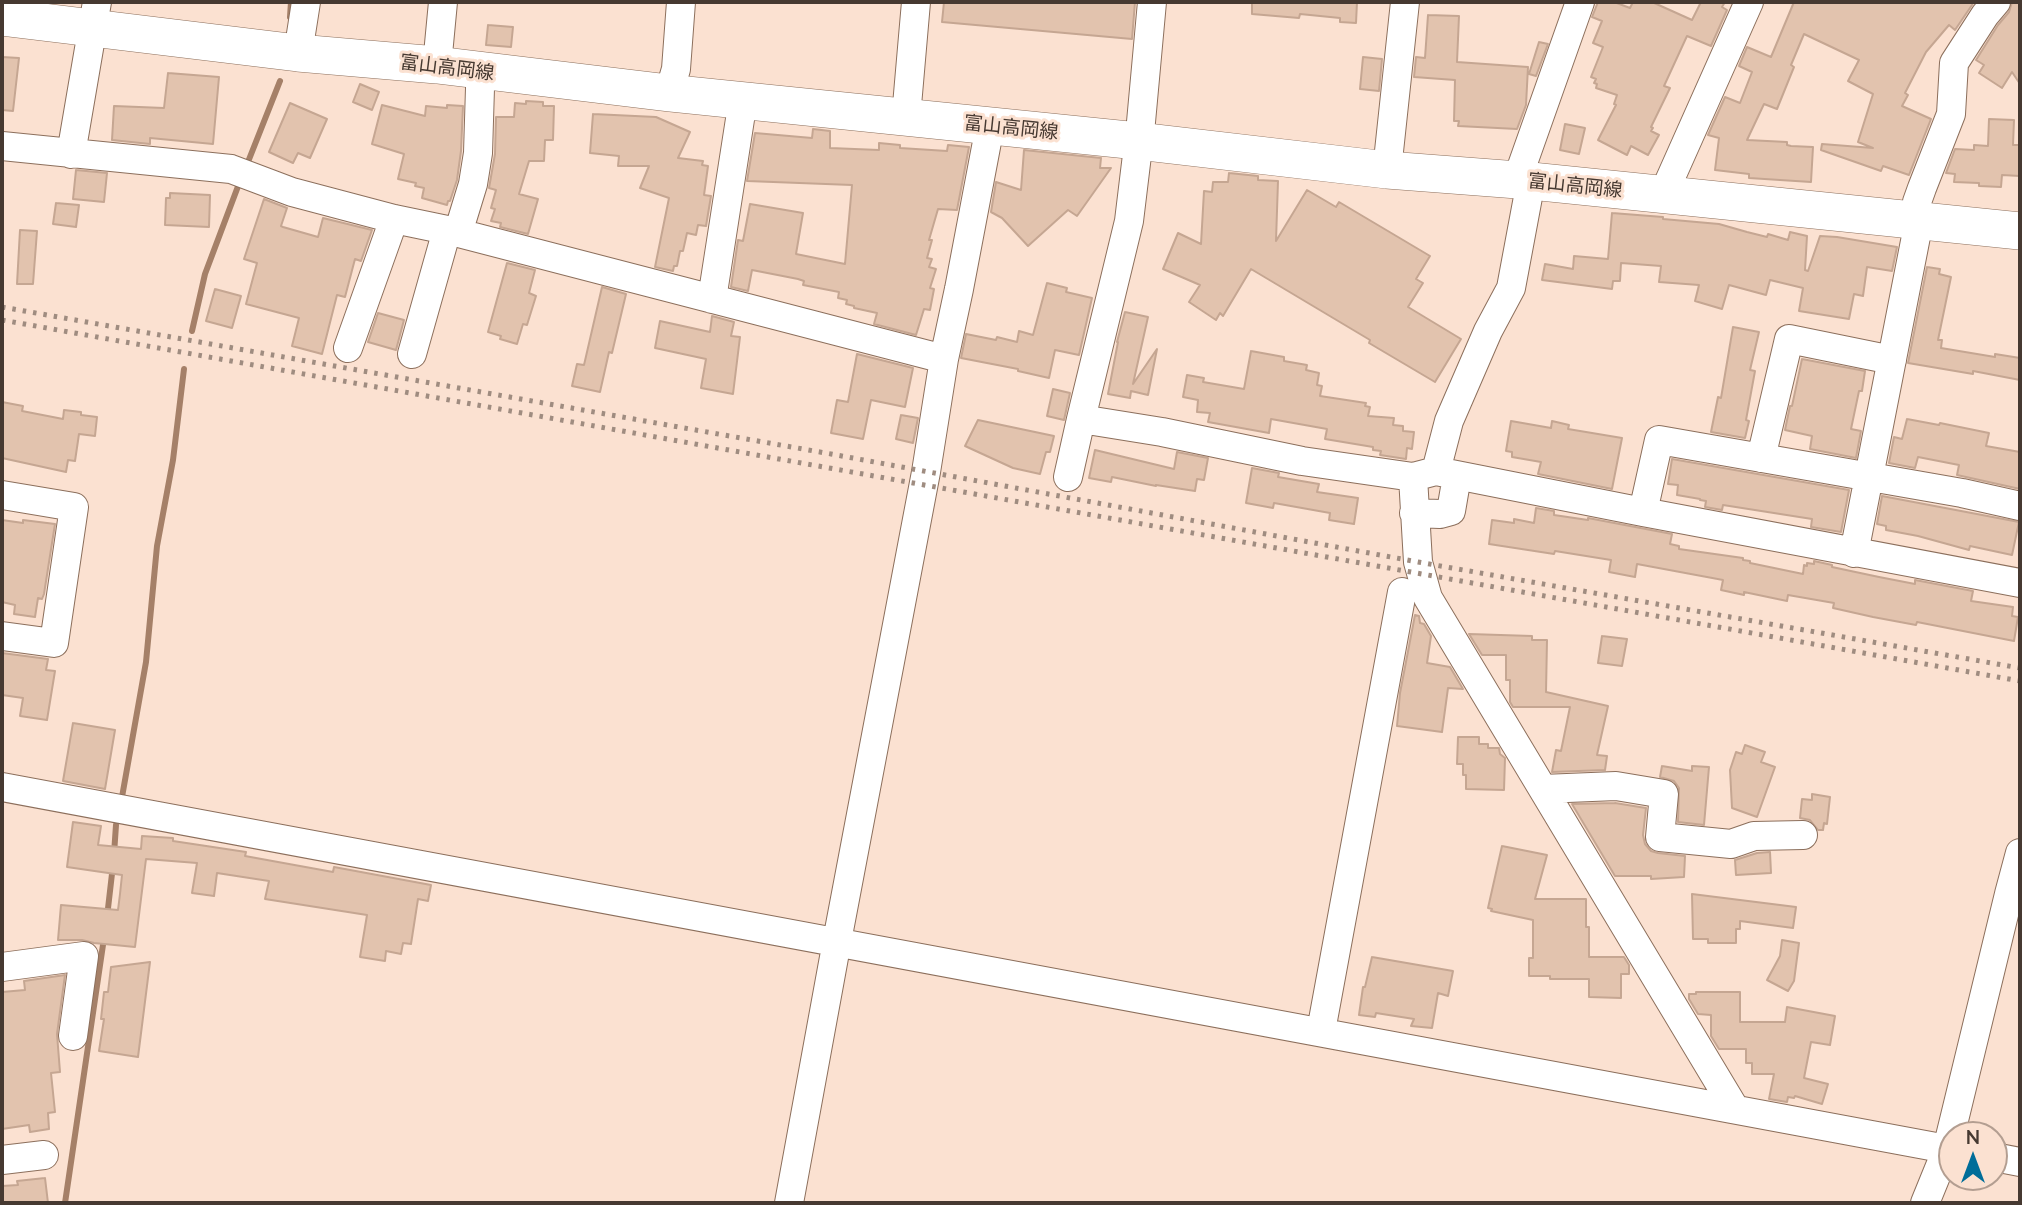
<!DOCTYPE html>
<meta charset="utf-8">
<style>
body{margin:0}
#map{position:relative;width:2022px;height:1205px;overflow:hidden;background:#fbe1d1;font-family:Mulish,sans-serif}
canvas{display:block}
.frame{position:absolute;inset:0;border:4px solid #463931;pointer-events:none}
.north{position:absolute;left:1938px;top:1121px;width:70px;height:70px;box-sizing:border-box;background:#fbe1d1;border:2px solid #b39e91;border-radius:50%;rotate:0deg;font-size:19px;font-weight:700;line-height:28px;text-align:center;color:#463931}
.north::after{content:'';display:block;margin:auto;width:24px;height:32px;background:#006d99;clip-path:polygon(50% 0,100% 100%,50% 72%,0 100%)}
</style>
<div id="map">
<canvas width="2022" height="1205"></canvas>
<div class="frame"></div>
<div class="north">N</div>
</div>
<script>
const c = document.querySelector('canvas').getContext('2d');
c.lineJoin = 'round';
function shape(rows) {
  const path = new Path2D();
  for (const r of rows) {
    path.moveTo(r[0], r[1]);
    for (let i = 2; i < r.length; i += 2) path.lineTo(r[i], r[i + 1]);
  }
  return path;
}
function stroke(path, color, width, dash) {
  c.strokeStyle = color;
  c.lineWidth = width;
  c.lineCap = dash ? 'butt' : 'round';
  c.setLineDash(dash || []);
  c.stroke(path);
}
function paint(path, color) {
  c.fillStyle = color;
  c.fill(path, 'evenodd');
}
function drawText(font, color, halo, rows, align = 'center') {
  c.font = font + ' Mulish,"Noto Sans JP",sans-serif';
  c.lineWidth = 6;
  c.setLineDash([]);
  c.textBaseline = 'middle';
  c.strokeStyle = halo;
  c.fillStyle = color;
  for (const [text, x, y, turn = 0] of rows) {
    c.save();
    c.translate(x, y);
    c.rotate((+turn || 0) * Math.PI / 180);
    c.textAlign = isNaN(turn) ? turn : align;
    if (halo) c.strokeText(text, 0, 0);
    c.fillText(text, 0, 0);
    c.restore();
  }
}
stroke(shape([
 [290,17,291,2],
 [246,167,280,81],
 [192,331,205,274,240,181],
 [122,797,146,662,157,546,173,460,184,369],
 [114,854,116,825],
 [107,917,113,865],
 [65,1203,104,938]
]), '#a58068', 6);
const building = shape([
 [944,2,1135,2,1132,39,942,22,944,2],
 [1252,2,1357,2,1356,23,1340,22,1340,18,1300,14,1299,18,1252,14,1252,2],
 [1598,2,1614,2,1630,8,1633,2,1652,2,1692,20,1701,2,1725,2,1722,7,1727,10,1711,46,1687,36,1664,86,1670,88,1651,127,1653,128,1651,131,1659,135,1648,155,1631,146,1627,155,1598,140,1616,105,1614,104,1617,95,1596,88,1597,84,1594,83,1596,79,1591,77,1603,47,1593,43,1602,21,1592,17,1598,2],
 [1794,2,1974,2,1955,30,1949,25,1926,52,1905,93,1908,95,1902,106,1931,119,1909,175,1883,166,1881,171,1821,150,1822,144,1873,148,1858,142,1873,94,1848,81,1859,60,1804,34,1791,65,1794,67,1777,109,1764,104,1747,140,1787,142,1787,145,1791,146,1813,147,1811,182,1749,178,1749,174,1715,170,1719,138,1708,135,1725,97,1740,103,1752,72,1739,66,1747,47,1771,57,1794,2],
 [2012,2,2020,2,2020,84,2012,72,2002,88,1979,73,1984,65,1976,60,1998,25,2009,12,2012,2],
 [1428,15,1459,16,1457,62,1528,67,1526,105,1517,129,1458,126,1459,121,1454,121,1455,80,1414,77,1416,57,1425,58,1428,15],
 [488,25,513,27,511,47,486,45,488,25],
 [1539,42,1548,44,1536,76,1529,74,1539,42],
 [2,57,19,58,13,111,2,110,2,57],
 [1363,57,1382,59,1379,91,1360,89,1363,57],
 [168,73,219,77,213,144,150,138,150,144,112,140,114,106,164,108,168,73],
 [360,84,379,92,372,110,353,102,360,84],
 [526,101,543,102,543,106,554,106,553,140,545,140,544,161,529,161,519,194,538,199,528,234,500,227,501,223,491,221,495,209,491,208,496,190,489,188,495,154,496,117,514,117,515,103,526,104,526,101],
 [290,103,327,119,310,158,298,153,293,163,269,152,290,103],
 [382,105,425,116,426,106,447,108,447,105,463,106,461,151,457,180,450,201,448,201,447,205,422,198,424,188,415,186,416,183,398,179,404,154,372,144,382,105],
 [593,114,656,117,690,132,678,158,703,161,702,165,708,166,704,195,711,196,706,226,698,225,696,235,687,233,683,251,680,251,677,266,674,266,673,271,655,267,669,198,640,188,649,166,618,166,619,156,590,153,593,114],
 [1989,119,2014,120,2013,145,2020,145,2020,176,2002,175,2001,187,1979,186,1979,183,1954,182,1955,174,1946,173,1955,149,1974,150,1974,145,1988,146,1989,119],
 [1565,124,1585,128,1579,154,1560,150,1565,124],
 [813,129,830,131,830,148,879,150,879,143,900,145,900,148,947,151,948,145,969,147,957,210,938,209,929,240,932,240,927,258,932,259,929,267,936,269,930,288,934,289,930,310,924,309,916,335,874,324,877,313,854,308,854,306,846,304,847,300,838,298,839,292,803,285,804,281,798,279,752,270,748,291,731,287,738,240,743,241,750,204,803,213,796,254,845,264,852,185,747,181,755,133,812,138,813,129],
 [1024,150,1101,158,1100,168,1111,168,1077,216,1068,210,1028,246,1002,218,991,212,996,182,1021,190,1024,150],
 [76,170,107,173,104,202,73,199,76,170],
 [1229,173,1258,176,1258,180,1278,181,1276,241,1307,190,1336,207,1339,202,1430,256,1416,279,1423,283,1408,307,1461,339,1435,382,1369,343,1370,340,1251,269,1223,316,1220,313,1216,320,1189,302,1200,285,1163,269,1178,233,1201,244,1204,191,1212,192,1213,182,1228,182,1229,173],
 [170,193,210,195,209,227,165,225,166,198,170,198,170,193],
 [264,199,287,208,281,226,283,227,318,237,323,218,372,230,361,261,355,259,345,297,337,295,322,354,292,346,299,318,246,304,257,263,244,259,264,199],
 [56,203,79,205,76,227,53,224,56,203],
 [1612,213,1663,217,1663,219,1719,224,1747,232,1767,237,1768,234,1788,240,1790,232,1807,236,1805,270,1808,271,1820,236,1837,237,1897,247,1892,271,1867,267,1863,296,1854,294,1849,319,1799,311,1803,288,1770,280,1766,295,1729,285,1722,309,1695,301,1699,285,1659,282,1661,266,1621,263,1620,281,1613,281,1612,289,1542,280,1545,264,1573,269,1574,256,1608,259,1612,213],
 [20,230,37,231,33,284,17,284,20,230],
 [507,263,535,270,529,293,536,296,527,325,523,324,517,344,500,339,501,336,488,332,507,263],
 [1927,267,1940,269,1939,274,1951,277,1938,340,1942,340,1941,348,1995,357,1995,354,2020,358,2020,380,1973,371,1973,374,1908,363,1927,267],
 [1047,283,1067,288,1066,292,1092,298,1079,355,1055,350,1049,378,1018,371,1018,369,961,358,966,334,996,340,997,337,1017,342,1019,331,1033,335,1047,283],
 [602,287,626,294,612,353,609,352,600,392,572,386,577,364,584,365,602,287],
 [215,289,241,296,232,328,206,321,215,289],
 [1125,312,1148,317,1133,384,1157,349,1148,395,1131,391,1130,398,1108,394,1118,342,1117,342,1125,312],
 [378,313,404,320,396,350,368,342,378,313],
 [712,316,734,322,731,336,740,337,733,394,701,388,706,359,655,348,660,321,710,332,712,316],
 [1733,327,1759,332,1750,370,1755,371,1746,420,1749,421,1745,438,1711,432,1718,397,1721,398,1733,327],
 [1251,351,1284,357,1284,361,1307,365,1306,370,1319,373,1317,385,1322,386,1320,396,1366,403,1365,406,1370,407,1368,416,1394,418,1393,425,1403,426,1403,431,1414,432,1412,449,1407,448,1406,459,1380,455,1381,451,1373,450,1373,447,1325,439,1327,429,1271,419,1269,433,1208,422,1210,413,1197,412,1198,400,1183,397,1187,375,1204,378,1203,382,1244,389,1251,351],
 [857,354,913,368,905,407,871,400,863,439,831,433,837,400,848,402,857,354],
 [1802,359,1865,371,1862,391,1859,391,1851,429,1861,431,1856,458,1810,449,1812,436,1785,430,1790,406,1792,406,1802,359],
 [1053,389,1070,393,1064,420,1047,416,1053,389],
 [2,402,23,406,22,411,63,419,64,410,81,412,81,415,97,417,95,436,79,434,75,461,68,460,66,472,2,458,2,402],
 [901,415,918,418,913,443,896,439,901,415],
 [1907,419,1939,425,1940,423,1989,433,1986,446,2020,452,2020,489,1957,475,1959,465,1918,457,1915,468,1889,463,1894,437,1902,439,1907,419],
 [978,420,1054,436,1050,452,1046,452,1040,474,1013,468,965,446,978,420],
 [1511,421,1551,428,1552,421,1569,425,1568,429,1622,438,1612,489,1538,474,1541,462,1512,457,1512,452,1506,451,1511,421],
 [1095,450,1174,469,1177,452,1208,458,1204,480,1197,479,1195,491,1156,485,1156,486,1112,477,1111,482,1089,478,1095,450],
 [1672,459,1849,490,1841,532,1811,527,1812,519,1723,505,1722,510,1705,507,1706,501,1700,500,1700,499,1677,495,1678,485,1668,484,1672,459],
 [1252,468,1279,473,1278,477,1319,484,1317,492,1358,498,1354,524,1329,520,1330,513,1274,503,1273,508,1246,503,1252,468],
 [1882,496,2019,522,2012,555,1970,546,1969,550,1918,536,1886,530,1886,526,1877,524,1882,496],
 [1536,508,1554,511,1554,515,1588,520,1588,518,1672,534,1670,544,1679,546,1679,549,1743,558,1743,560,1750,561,1750,563,1803,574,1804,565,1807,566,1807,563,1814,564,1814,561,1832,565,1832,567,1879,577,1915,584,1915,580,1973,591,1971,601,2013,607,2012,616,2018,617,2014,641,1917,622,1916,625,1873,617,1833,608,1834,603,1788,595,1787,601,1744,592,1744,595,1721,590,1723,580,1637,564,1635,577,1609,572,1611,560,1555,551,1554,554,1489,544,1492,520,1514,523,1514,519,1534,523,1536,508],
 [2,520,23,523,23,520,55,524,44,594,42,599,38,598,35,617,14,614,15,605,2,602,2,520],
 [1415,615,1419,616,1420,623,1424,624,1431,636,1427,663,1450,667,1463,689,1448,688,1442,732,1397,726,1400,693,1415,615],
 [1469,634,1532,636,1532,640,1547,640,1546,692,1608,706,1597,755,1607,756,1605,770,1552,772,1556,750,1561,751,1570,707,1513,707,1510,702,1510,680,1506,680,1506,655,1482,655,1469,634],
 [1602,636,1627,639,1622,666,1598,663,1602,636],
 [2,653,48,659,46,670,55,671,47,720,20,716,23,698,2,695,2,653],
 [73,723,115,730,105,789,63,781,73,723],
 [1458,737,1479,737,1479,744,1488,744,1488,748,1499,748,1500,754,1505,758,1504,790,1466,789,1466,775,1463,775,1463,764,1457,764,1458,737],
 [1745,745,1765,752,1761,762,1775,767,1757,817,1732,808,1730,770,1736,752,1742,754,1745,745],
 [1662,766,1692,771,1692,766,1709,767,1704,825,1678,822,1679,788,1674,781,1660,777,1662,766],
 [1812,794,1830,797,1827,824,1824,823,1823,830,1818,830,1810,820,1800,818,1802,799,1812,800,1812,794],
 [1615,803,1646,808,1643,835,1645,844,1651,851,1658,853,1685,856,1684,877,1651,879,1651,876,1615,876,1572,804,1615,803],
 [73,822,101,826,98,845,141,849,142,836,173,838,173,841,246,852,245,856,333,872,334,867,431,885,428,901,418,899,411,944,403,943,401,954,386,951,385,961,360,957,367,915,265,899,269,881,217,873,214,896,192,893,197,863,146,859,135,947,94,943,82,940,58,940,61,905,118,910,120,894,122,875,67,867,73,822],
 [1502,846,1547,855,1535,899,1586,899,1586,927,1589,927,1589,957,1624,957,1629,965,1629,974,1621,974,1621,998,1589,997,1589,979,1550,979,1550,976,1529,976,1529,958,1533,958,1533,920,1491,911,1492,909,1488,908,1502,846],
 [1770,852,1771,873,1736,875,1735,860,1757,853,1770,852],
 [1692,894,1796,907,1793,928,1740,921,1740,929,1736,929,1736,943,1708,943,1708,939,1693,939,1692,894],
 [1782,940,1799,943,1794,981,1788,991,1767,980,1780,956,1782,940],
 [1372,957,1453,971,1448,996,1438,993,1432,1028,1411,1026,1414,1019,1376,1013,1375,1017,1359,1015,1363,987,1365,987,1372,957],
 [150,962,138,1057,99,1051,104,1019,101,1019,104,992,108,992,111,967,150,962],
 [65,975,57,1034,60,1072,51,1073,55,1112,48,1113,49,1129,30,1132,29,1125,2,1129,2,992,25,990,24,981,65,975],
 [1696,992,1740,992,1740,1022,1785,1022,1787,1007,1835,1016,1830,1045,1811,1042,1804,1078,1828,1084,1822,1104,1795,1096,1794,1098,1788,1097,1787,1102,1769,1099,1774,1074,1752,1074,1752,1063,1746,1063,1746,1049,1719,1049,1711,1036,1711,1015,1698,1014,1689,999,1689,994,1696,994,1696,992],
 [45,1178,48,1203,2,1203,2,1186,18,1185,17,1181,45,1178]
]);
paint(building, '#e2c3ae');
stroke(building, '#c5a692', 2);
const minor = shape([
 [1152,2,1141,122,1129,221,1081,419,1162,432,1302,461,1413,477,1436,471,1449,421,1488,331,1511,288,1531,181],
 [298,53,306,2],
 [437,65,443,2],
 [669,93,676,69,681,2],
 [906,117,916,2],
 [2,146,231,169,292,192,394,219,447,230,944,359,959,289,990,126],
 [71,154,97,2],
 [1387,170,1405,2],
 [1517,180,1580,2],
 [1663,195,1749,2],
 [1915,221,1917,202,1922,188,1951,114,1954,63,1985,15,1996,2],
 [458,233,473,184,478,153,480,88,482,72],
 [712,299,743,100],
 [348,348,394,219],
 [412,354,447,230],
 [1761,458,1789,339,1892,360],
 [1436,471,1643,512,2020,583],
 [1068,477,1081,419],
 [1413,477,1418,562,1428,598,1735,1109],
 [2,495,74,507,54,643,2,636],
 [1643,512,1659,440,1962,493,2020,506],
 [1414,513,1440,514,1451,511,1457,476],
 [1854,553,1919,221],
 [2,787,1952,1150],
 [1543,789,1616,786,1664,794,1660,837,1731,844,1754,836,1803,835],
 [2,967,84,956,73,1036],
 [1321,1031,1402,592],
 [1994,1157,2020,1162],
 [2,1160,44,1155],
 [789,1203,837,941,926,472,944,359],
 [1925,1203,1947,1149,2009,894,2020,853]
]);
const major = shape([
 [2,17,298,53,437,65,669,93,1138,141,1387,170,1531,181,2020,231]
]);
stroke(minor, '#8c6f5c', 30);
stroke(major, '#8c6f5c', 38);
stroke(minor, '#fff', 28);
stroke(major, '#fff', 37);
stroke(shape([
 [2,307,831,454,1418,562,2020,668],
 [2,320,2020,681]
]), '#9f8c80', 5, [3.5, 7]);
drawText('19px', '#463931', '#fbe1d1', [
 ["富山高岡線",447,68,7],
 ["富山高岡線",1011,128,6],
 ["富山高岡線",1575,186,6]
]);
</script>
